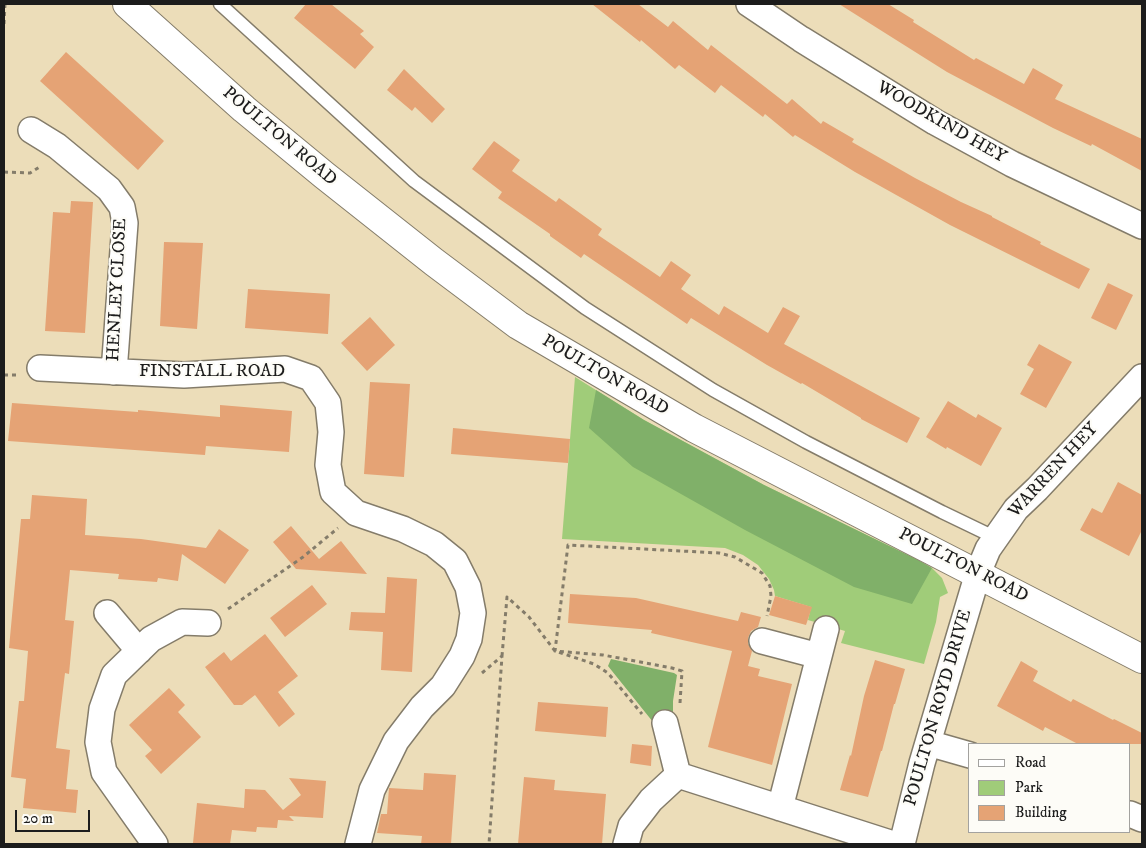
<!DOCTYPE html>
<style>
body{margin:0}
#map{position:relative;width:1146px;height:848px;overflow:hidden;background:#ecddb9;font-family:"IM FELL DW Pica",serif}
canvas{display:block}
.frame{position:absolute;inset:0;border:5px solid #1c1c1c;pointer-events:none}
.legend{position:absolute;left:968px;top:743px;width:162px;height:90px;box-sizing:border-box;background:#fdfcf7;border:1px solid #a3a29f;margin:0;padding:6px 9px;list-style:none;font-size:15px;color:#1c1c1c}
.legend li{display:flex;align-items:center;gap:10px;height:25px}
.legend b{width:25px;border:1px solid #a3a29f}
.scale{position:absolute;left:15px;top:810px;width:75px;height:22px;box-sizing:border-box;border:2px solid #1c1c1c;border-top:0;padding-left:6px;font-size:15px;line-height:18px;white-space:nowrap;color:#1c1c1c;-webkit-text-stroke:4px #fdfcf7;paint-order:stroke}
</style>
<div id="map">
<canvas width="1146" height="848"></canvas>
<div class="frame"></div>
<ul class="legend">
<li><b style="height:6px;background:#fff"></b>Road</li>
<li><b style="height:14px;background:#a0cc79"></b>Park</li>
<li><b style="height:14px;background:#e5a375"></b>Building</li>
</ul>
<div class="scale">20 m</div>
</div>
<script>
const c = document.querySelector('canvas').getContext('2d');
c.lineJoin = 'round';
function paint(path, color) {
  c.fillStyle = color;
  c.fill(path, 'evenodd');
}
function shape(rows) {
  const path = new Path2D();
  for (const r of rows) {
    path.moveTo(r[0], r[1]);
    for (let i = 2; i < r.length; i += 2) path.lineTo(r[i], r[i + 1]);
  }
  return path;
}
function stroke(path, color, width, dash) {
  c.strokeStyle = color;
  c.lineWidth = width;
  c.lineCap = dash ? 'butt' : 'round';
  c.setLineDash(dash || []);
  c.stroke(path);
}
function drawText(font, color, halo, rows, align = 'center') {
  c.font = font + ' "IM FELL DW Pica",serif';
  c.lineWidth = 4.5;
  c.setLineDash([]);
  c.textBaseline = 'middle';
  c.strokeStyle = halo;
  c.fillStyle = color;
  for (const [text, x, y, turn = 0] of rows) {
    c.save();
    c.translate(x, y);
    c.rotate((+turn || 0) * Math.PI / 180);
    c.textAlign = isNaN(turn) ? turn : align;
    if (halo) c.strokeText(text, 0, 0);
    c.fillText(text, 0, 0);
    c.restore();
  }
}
paint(shape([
 [575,377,644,420,764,485,918,560,932,568,942,578,948,593,940,597,936,622,924,664,841,643,845,631,808,620,811,607,775,596,774,590,769,579,758,565,743,555,725,548,562,539]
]), '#a0cc79');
paint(shape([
 [596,390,644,420,764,485,918,560,932,568,912,604,854,587,745,530,633,467,589,428],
 [611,659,674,673,677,675,673,701,673,718,653,722,608,666]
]), '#80b069');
paint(shape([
 [306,4,331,4,364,31,360,34,374,47,355,69,294,18],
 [592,4,638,4,668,27,673,21,708,50,711,45,787,104,792,99,821,124,823,121,854,139,852,142,915,178,961,202,992,216,992,217,1041,242,1040,244,1090,269,1079,289,950,225,855,172,795,135,793,137,765,114,763,117,721,85,715,93,679,65,675,69,641,40,640,42],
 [839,4,888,4,914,20,913,22,974,60,976,58,1024,84,1033,68,1063,85,1055,99,1142,139,1142,171,1092,144,1091,146,1053,128,947,72],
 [66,52,164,141,138,170,40,81],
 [404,69,445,109,432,123,415,107,412,111,387,90],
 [494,141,520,160,512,171,556,202,559,198,602,229,598,235,660,277,671,261,691,275,681,289,719,315,724,306,768,333,783,307,800,316,784,344,920,418,907,443,861,419,861,418,802,383,801,384,767,365,691,318,687,324,584,254,581,258,550,236,550,234,498,198,502,192,472,169],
 [71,201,93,202,85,333,45,331,53,212,70,213],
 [164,242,203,243,197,329,160,326],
 [1108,283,1133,295,1116,330,1091,318],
 [248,289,330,294,328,334,245,328],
 [370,317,395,345,367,371,341,343],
 [1039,344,1072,362,1046,408,1020,394,1034,369,1027,365],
 [370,382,410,384,404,477,364,474],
 [948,401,976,418,978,414,1002,428,981,466,947,447,946,449,926,437],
 [12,403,138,412,138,410,220,417,220,405,292,411,289,452,206,446,205,455,8,441],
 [453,428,570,439,568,463,451,454],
 [1118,482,1142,495,1142,530,1129,556,1080,530,1092,508,1102,513],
 [32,495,87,499,85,535,141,539,206,548,219,529,249,550,225,584,182,554,178,581,158,578,157,582,118,579,119,574,70,570,65,620,74,621,69,674,65,673,56,748,70,750,66,789,78,790,76,813,23,808,26,779,11,777,19,701,24,701,28,651,9,648,21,519,30,519],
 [291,526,319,559,341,541,367,574,296,569,273,542],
 [387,577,417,579,412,672,381,670,383,632,349,630,351,612,385,613],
 [312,585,327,604,285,637,270,618],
 [570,594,636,598,738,621,741,612,761,617,758,627,751,631,748,638,748,644,752,651,748,666,760,669,758,676,792,684,772,765,708,747,732,651,651,633,652,630,568,623],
 [775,596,812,607,806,625,769,615],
 [265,634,298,676,278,692,295,714,279,727,255,695,242,705,234,705,205,667,224,652,231,661],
 [875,660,905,669,895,704,894,704,882,751,881,751,868,797,840,790,850,755,851,756,864,696],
 [1021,661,1038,671,1033,681,1071,702,1073,699,1113,720,1114,719,1142,733,1142,744,1078,744,1045,727,1043,731,997,706],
 [169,688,185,705,178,712,201,737,161,774,145,756,152,750,129,725],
 [538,702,608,707,606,737,535,731],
 [632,744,652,746,651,766,630,763],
 [424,773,456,775,451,844,421,844,422,836,377,833,381,814,387,814,389,788,423,790],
 [524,777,555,780,554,790,606,794,602,844,518,844],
 [289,778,326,781,323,818,289,816,294,821,278,820,277,828,257,827,256,832,232,830,230,844,193,843,197,803,244,808,245,789,265,790,283,810,301,795]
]), '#e5a375');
const lane = shape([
 [220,4,414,181,585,308,713,390,806,442,942,512,996,538]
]);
const street = shape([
 [749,4,801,39,935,122,1012,164,1142,226],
 [31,130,57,146,109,189,122,207,125,223,114,372],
 [40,368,184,375,285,369,311,378,328,403,331,432,328,465,333,492,356,513,403,529,434,544,455,561,468,587,473,613,469,639,462,656,443,686,422,707,396,741,372,790,358,844],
 [107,613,139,651],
 [762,641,819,656],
 [665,723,678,775],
 [928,743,970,755],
 [678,775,893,844],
 [780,808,826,629],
 [1130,814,1142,819],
 [155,844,104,772,98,742,102,709,114,675,151,639,182,622,208,623],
 [626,844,631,826,651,800,678,775],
 [902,844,922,763,959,637,978,573,988,549,1016,509,1037,489,1142,377]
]);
const secondary = shape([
 [127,4,244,109,324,175,434,262,518,325,694,428,1142,659]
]);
stroke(lane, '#847c6a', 15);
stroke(street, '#847c6a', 28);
stroke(secondary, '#847c6a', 30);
stroke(shape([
 [4,24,5,4],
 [4,172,30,173,41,166],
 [4,375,18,375],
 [228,609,303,557,338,528],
 [502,656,507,597,529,617,555,651,594,664,608,673,642,714],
 [482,673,502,656,489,844],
 [680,703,682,671,672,668,603,655,555,651,568,545,719,553,735,557,762,573,770,586,771,596,767,616]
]), '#847c6a', 3, [4, 4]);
stroke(lane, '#fff', 12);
stroke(street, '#fff', 25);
stroke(secondary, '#fff', 28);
drawText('18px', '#1c1c1c', '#fdfcf7', [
 ["WOODKIND HEY",941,123,30],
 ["POULTON ROAD",279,137,40],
 ["HENLEY CLOSE",118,290,-87],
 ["FINSTALL ROAD",212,372],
 ["POULTON ROAD",605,376,30],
 ["WARREN HEY",1054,471,-47],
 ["POULTON ROAD",963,566,27],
 ["POULTON ROYD DRIVE",939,708,-74]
]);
</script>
